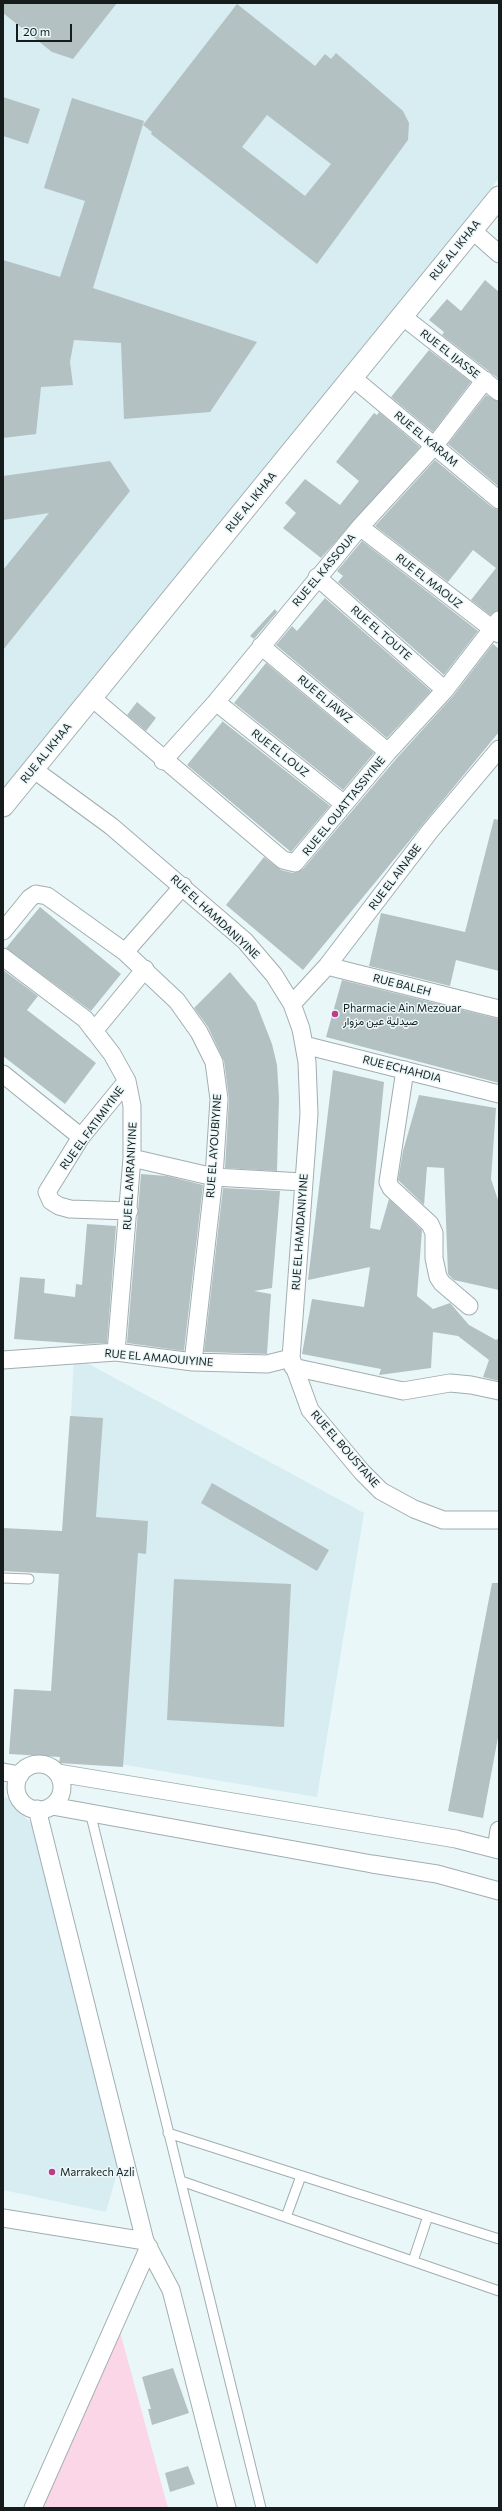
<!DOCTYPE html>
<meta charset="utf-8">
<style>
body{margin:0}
#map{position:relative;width:502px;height:2511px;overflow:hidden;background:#eaf7f9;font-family:Commissioner,sans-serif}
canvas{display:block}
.frame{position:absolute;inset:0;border:4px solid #161b1c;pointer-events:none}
.scale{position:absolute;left:16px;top:24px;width:56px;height:18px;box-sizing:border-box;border:2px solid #161b1c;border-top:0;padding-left:5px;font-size:12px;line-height:14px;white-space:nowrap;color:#161b1c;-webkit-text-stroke:3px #eaf7f9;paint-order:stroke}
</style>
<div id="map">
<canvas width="502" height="2511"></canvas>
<div class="frame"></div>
<div class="scale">20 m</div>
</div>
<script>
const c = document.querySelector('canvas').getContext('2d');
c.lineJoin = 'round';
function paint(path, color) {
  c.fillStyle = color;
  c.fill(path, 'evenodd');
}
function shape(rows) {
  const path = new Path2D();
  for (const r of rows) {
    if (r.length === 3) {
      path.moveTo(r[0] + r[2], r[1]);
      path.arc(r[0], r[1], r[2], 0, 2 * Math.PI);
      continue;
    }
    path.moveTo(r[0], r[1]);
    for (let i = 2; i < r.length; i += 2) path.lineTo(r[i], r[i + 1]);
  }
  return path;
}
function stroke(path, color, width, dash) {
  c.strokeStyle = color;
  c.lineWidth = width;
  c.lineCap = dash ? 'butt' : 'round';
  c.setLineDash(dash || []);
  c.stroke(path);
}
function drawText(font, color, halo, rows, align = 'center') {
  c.font = font + ' Commissioner,Vazirmatn,sans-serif';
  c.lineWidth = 3;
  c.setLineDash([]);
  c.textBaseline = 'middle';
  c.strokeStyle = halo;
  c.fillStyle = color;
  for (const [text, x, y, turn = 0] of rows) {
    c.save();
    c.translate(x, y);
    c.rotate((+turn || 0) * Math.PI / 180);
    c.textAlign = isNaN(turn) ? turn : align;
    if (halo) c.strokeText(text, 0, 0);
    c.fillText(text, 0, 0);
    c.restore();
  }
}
paint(shape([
 [3,3,499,3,499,178,3,812],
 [74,1356,364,1513,317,1797,54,1753],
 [3,1797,8,1798,33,1826,120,2163,106,2212,3,2190]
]), '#d7edf1');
paint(shape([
 [119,2328,168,2508,37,2508]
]), '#fad6e7');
paint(shape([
 [3,3,117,3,73,59,52,52,3,13],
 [237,4,315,66,325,54,331,59,336,53,403,111,409,123,408,140,317,264,151,134,152,132,143,125],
 [267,115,331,164,305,196,242,147],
 [3,97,40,109,28,144,3,136],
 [72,98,144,121,93,288,257,342,210,412,124,419,121,343,74,340,70,362,73,385,41,387,36,434,3,438,3,260,60,277,85,201,44,188],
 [485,280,499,292,499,379,442,335,444,332,429,320,447,299,461,311],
 [429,350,471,382,433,432,391,397],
 [486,395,499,402,499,487,448,444],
 [379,412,420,447,321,558,283,528,296,513,285,503,305,479,340,505,359,481,336,462,374,413,377,415],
 [435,460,493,508,499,510,499,610,490,615,471,600,496,568,473,550,448,582,375,526],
 [110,461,130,491,3,650,3,570,49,513,3,520,3,476],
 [362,541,478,631,444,675,338,582,343,576,337,571],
 [325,598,431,691,387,738,276,645,292,626,297,631],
 [275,609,277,612,254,639,250,636],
 [493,644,499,649,499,732,303,970,226,905,264,857,281,870,293,873,303,869,396,759,453,696],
 [266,663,374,753,343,790,234,703],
 [137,702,156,718,146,731,127,715],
 [221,720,330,806,291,852,187,765,223,721],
 [494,819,499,820,499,971,456,960,450,986,369,966,381,913,465,932],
 [40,907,121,974,91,1011,6,948],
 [3,970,38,996,27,1010,96,1063,65,1104,3,1056],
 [230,972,256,1003,272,1044,277,1065,279,1098,277,1171,225,1168,229,1099,224,1061,208,1027,194,1008],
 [342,980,499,1019,499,1083,326,1037],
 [333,1070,384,1082,370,1228,380,1230,389,1199,422,1230,417,1296,433,1309,450,1303,469,1325,496,1340,499,1338,499,1381,483,1377,489,1360,458,1336,433,1332,431,1368,379,1375,381,1369,302,1354,312,1299,364,1307,370,1267,308,1280],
 [419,1095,496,1108,491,1179,499,1203,499,1290,454,1280,448,1274,444,1168,427,1167,424,1205,398,1180,403,1151],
 [141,1174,167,1176,203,1185,184,1351,127,1343],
 [223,1188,280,1191,272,1288,254,1291,271,1294,267,1354,204,1352],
 [87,1224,116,1226,107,1343,83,1344,14,1339,20,1277,45,1279,44,1293,75,1297,76,1284,82,1285],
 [70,1416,103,1418,96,1517,148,1521,146,1554,138,1553,123,1767,59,1763,60,1757,9,1754,14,1689,51,1691,59,1574,3,1571,3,1528,62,1531],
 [212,1483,329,1550,317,1571,201,1503],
 [174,1579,291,1584,284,1727,167,1720],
 [492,1583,499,1583,499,1732,483,1818,448,1811],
 [173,2368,189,2413,152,2425,148,2409,151,2409,142,2377],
 [188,2466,195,2484,170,2492,165,2473]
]), '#b4c1c2');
const service = shape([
 [3,1578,29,1579],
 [90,1812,261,2508],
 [168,2133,499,2239],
 [181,2181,499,2291],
 [286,2217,301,2176],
 [413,2261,428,2216]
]);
const minor = shape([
 [472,230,499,254],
 [402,316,499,392],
 [353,378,499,500],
 [360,527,499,634],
 [317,577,445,690],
 [261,646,388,752],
 [91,697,283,860,295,863,388,752,445,690,499,620],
 [216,702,344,804],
 [163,761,216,702,360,527,435,445,485,380],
 [33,769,111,826,245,941,274,975,292,1004,301,1029,307,1062,309,1114,291,1358,310,1410,362,1472,381,1491,414,1509,443,1520,499,1520],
 [3,931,30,898,36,894,47,896,125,952,177,1001,199,1032,214,1062,219,1099,214,1177,193,1362],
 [125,952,183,886],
 [3,957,85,1019,112,1054,127,1081,132,1106,132,1158,116,1352],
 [327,966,499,1009],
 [292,1004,327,966,430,831,499,749],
 [94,1031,145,969],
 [304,1045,499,1094],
 [405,1070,388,1182,391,1188,430,1224,434,1233,434,1258,438,1277,442,1283,469,1306],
 [3,1074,81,1137],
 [127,1081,81,1137,47,1192,51,1201,59,1206,70,1209,129,1211],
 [132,1158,214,1177,303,1182],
 [3,1360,116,1352,193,1362,267,1364,291,1358],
 [293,1367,403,1391,450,1383,471,1385,499,1391],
 [39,1787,23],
 [3,1772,20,1775],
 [58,1773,456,1839,499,1850],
 [52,1806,372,1864,437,1874,499,1891],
 [37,1809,145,2241,171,2290,227,2508],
 [496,1849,499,1830],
 [3,2218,145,2241],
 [33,2508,149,2247]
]);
const tertiary = shape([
 [3,806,499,197]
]);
stroke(service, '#a1aeb0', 11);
stroke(minor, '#a1aeb0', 19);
stroke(tertiary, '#a1aeb0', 23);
stroke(service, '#fff', 9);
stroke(minor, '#fff', 17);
stroke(tertiary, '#fff', 21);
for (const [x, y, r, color] of [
 [335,1014,4,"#bd3c87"],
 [52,2172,4,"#bd3c87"]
]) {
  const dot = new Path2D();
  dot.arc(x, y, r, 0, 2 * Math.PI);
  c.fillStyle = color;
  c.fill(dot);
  stroke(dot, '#eaf7f9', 1.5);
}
drawText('11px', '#161b1c', '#eaf7f9', [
 ["RUE AL IKHAA",455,250,-51],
 ["RUE EL IJASSE",450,354,38],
 ["RUE EL KARAM",426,439,40],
 ["RUE AL IKHAA",251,502,-51],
 ["RUE EL KASSOUA",324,570,-50],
 ["RUE EL MAOUZ",429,581,38],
 ["RUE EL TOUTE",381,633,41],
 ["RUE EL JAWZ",325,699,40],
 ["RUE AL IKHAA",46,753,-51],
 ["RUE EL LOUZ",280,753,38],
 ["RUE EL OUATTASSIYINE",344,806,-51],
 ["RUE EL AINABE",395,877,-53],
 ["RUE EL HAMDANIYINE",215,917,43],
 ["RUE BALEH",402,985,14],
 ["RUE ECHAHDIA",402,1069,14],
 ["RUE EL FATIMIYINE",92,1128,-54],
 ["RUE EL AYOUBIYINE",214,1146,-86],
 ["RUE EL AMRANIYINE",130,1176,-87],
 ["RUE EL HAMDANIYINE",300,1232,-86],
 ["RUE EL AMAOUIYINE",159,1358,5],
 ["RUE EL BOUSTANE",345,1449,49]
]);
drawText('11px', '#161b1c', '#eaf7f9', [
 ["Pharmacie Ain Mezouar",343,1008],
 ["صيدلية عين مزوار",343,1021],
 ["Marrakech Azli",60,2172]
], 'left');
</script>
